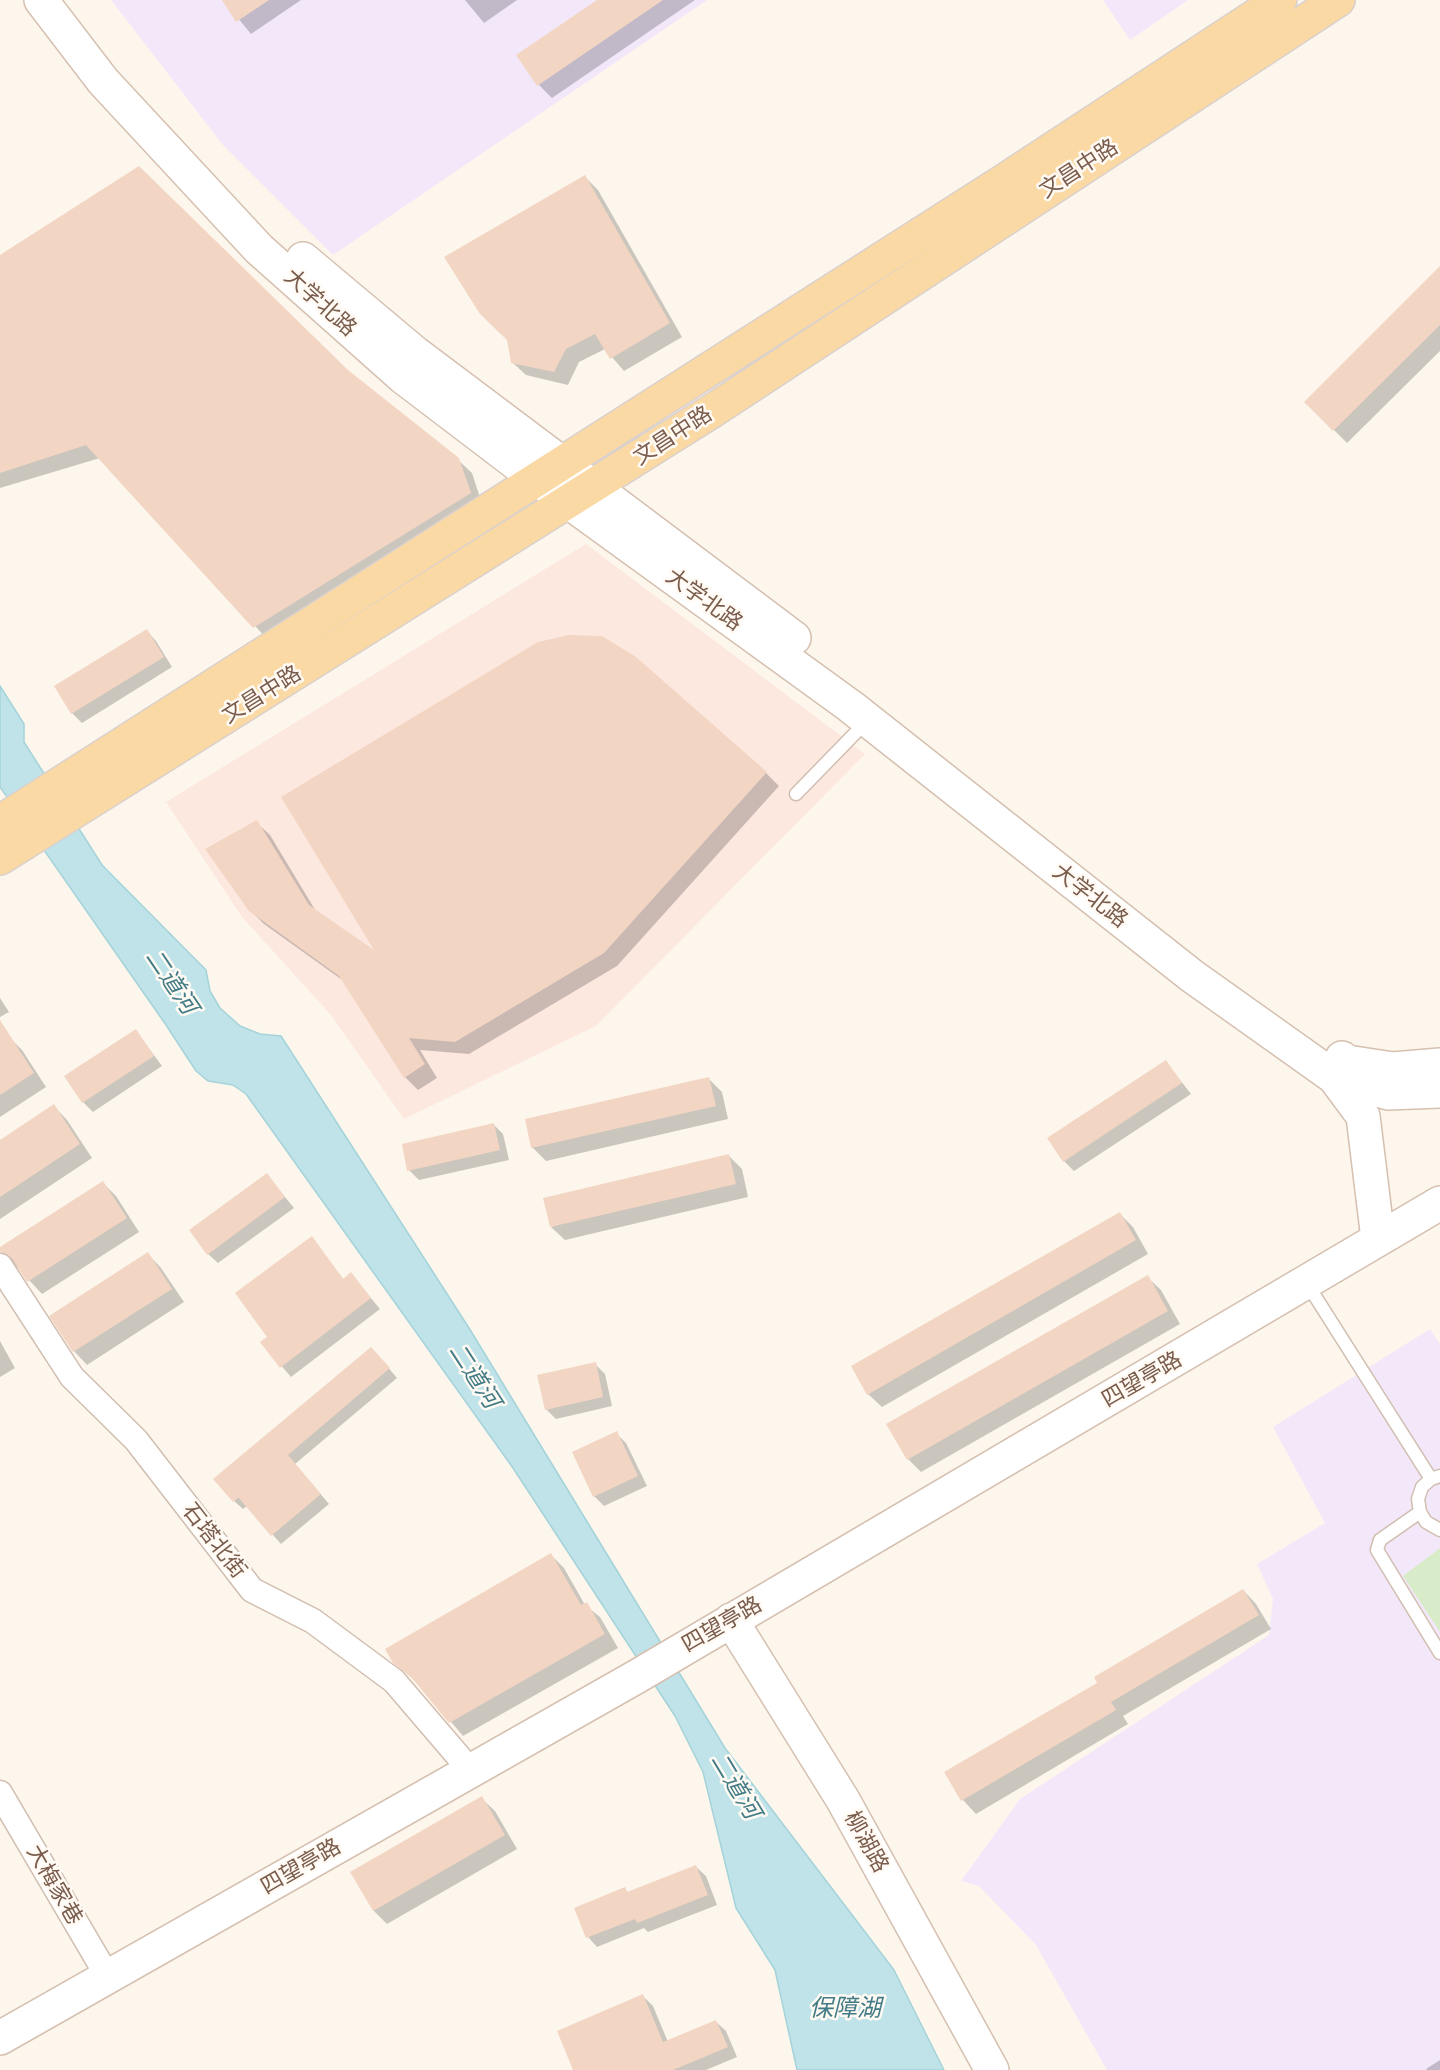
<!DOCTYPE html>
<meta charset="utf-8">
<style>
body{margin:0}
canvas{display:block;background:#fdf6ec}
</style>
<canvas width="1440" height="2070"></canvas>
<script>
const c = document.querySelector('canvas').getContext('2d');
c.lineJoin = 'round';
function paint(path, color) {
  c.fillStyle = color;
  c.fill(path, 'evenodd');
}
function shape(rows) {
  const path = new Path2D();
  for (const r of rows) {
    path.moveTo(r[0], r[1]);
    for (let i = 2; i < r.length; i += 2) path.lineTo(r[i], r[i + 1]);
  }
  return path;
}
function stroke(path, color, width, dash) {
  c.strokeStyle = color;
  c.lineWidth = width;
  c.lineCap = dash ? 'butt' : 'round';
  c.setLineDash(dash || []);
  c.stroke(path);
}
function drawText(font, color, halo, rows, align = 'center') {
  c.font = font + ' Cabin,"Noto Sans SC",sans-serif';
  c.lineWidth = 5;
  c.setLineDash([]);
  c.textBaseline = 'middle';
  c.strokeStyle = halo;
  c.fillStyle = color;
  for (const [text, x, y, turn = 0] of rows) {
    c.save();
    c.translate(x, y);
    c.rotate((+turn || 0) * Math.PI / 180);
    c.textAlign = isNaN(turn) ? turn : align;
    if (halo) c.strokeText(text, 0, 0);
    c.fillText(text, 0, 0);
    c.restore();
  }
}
paint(shape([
 [586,544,865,754,596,1026,404,1119,331,1015,242,917,166,802]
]), '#fde8e0');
paint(shape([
 [111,0,707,0,333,255,223,145],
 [1103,0,1188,0,1130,40],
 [1430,1329,1440,1344,1440,2070,1107,2070,1036,1945,979,1886,961,1881,1020,1799,1269,1635,1273,1599,1257,1564,1325,1523,1273,1427]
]), '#f3e8fa');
paint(shape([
 [1440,1548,1440,1632,1403,1576]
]), '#d8ecc9');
const water = shape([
 [0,686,24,724,24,742,102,865,206,970,210,991,220,1008,240,1026,260,1034,281,1036,469,1328,725,1748,894,1970,944,2070,797,2070,775,1970,736,1908,703,1772,675,1716,513,1468,246,1094,233,1085,208,1081,196,1071,166,1025,0,787,0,686]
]);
paint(water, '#bfe3e8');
stroke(water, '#a5d3da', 1.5);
paint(shape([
 [223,0,301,0,251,34],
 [465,0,517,0,484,23],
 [600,0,695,0,552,98,539,85,518,56],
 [585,177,598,190,682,337,624,371,605,349,579,362,568,385,526,375,512,362],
 [0,257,347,372,458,460,472,473,483,507,268,640,100,458,0,488],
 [1440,274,1440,351,1347,443,1306,402],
 [147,631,156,641,172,667,82,723,72,713],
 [766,773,779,786,617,966,469,1054,420,1050,437,1078,418,1090,405,1077,345,982,264,924,250,910,256,822,270,835,317,913,379,955],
 [0,998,9,1012,0,1017],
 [136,1031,162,1066,93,1112,83,1102],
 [9,1037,22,1050,46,1087,0,1117,0,1043],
 [1166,1062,1191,1094,1074,1171,1064,1161],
 [709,1079,722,1092,728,1119,546,1161,532,1147],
 [54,1106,67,1120,92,1158,0,1219,0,1142],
 [494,1125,503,1134,509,1160,419,1180,409,1170],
 [729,1156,742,1169,748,1197,565,1240,551,1227],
 [267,1175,294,1208,218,1263,208,1254],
 [103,1183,116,1196,139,1232,42,1294,0,1249],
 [1120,1214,1133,1227,1148,1254,882,1407,868,1394],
 [311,1238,344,1280,351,1274,380,1309,291,1377,262,1343,269,1337],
 [148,1254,161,1268,184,1302,87,1365,74,1351,52,1317],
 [1147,1277,1161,1290,1180,1324,921,1472,908,1459],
 [0,1341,15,1368,0,1377],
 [380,1358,397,1378,295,1464,329,1504,281,1544,247,1506,243,1509,234,1501],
 [595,1364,605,1374,612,1406,556,1419,546,1409],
 [616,1433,626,1443,647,1486,604,1506,594,1496,574,1453],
 [551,1555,564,1568,585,1605,600,1617,618,1648,463,1736,419,1684,394,1662],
 [1243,1590,1256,1604,1271,1629,1123,1716,1128,1724,976,1814,963,1800,947,1773,1099,1683],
 [481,1798,495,1811,517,1849,387,1924,374,1911,352,1873],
 [696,1867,706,1876,717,1905,648,1932,644,1928,597,1947,588,1937,576,1908,624,1889,629,1893],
 [643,1996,653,2006,668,2042,716,2022,726,2031,737,2057,706,2070,574,2070],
 [1440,2060,1440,2070,1427,2070,1426,2069]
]), '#0003');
paint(shape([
 [222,0,269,0,236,22],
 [597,0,663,0,537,86,516,55],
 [139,166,348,370,459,458,471,493,253,628,86,445,0,473,0,255],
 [585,175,670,323,610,359,595,334,566,349,554,372,511,363,507,340,480,314,444,257],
 [1440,266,1440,325,1333,431,1304,402],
 [147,629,164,657,71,714,54,686],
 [569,635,602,636,636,657,767,772,604,953,455,1042,409,1038,425,1064,404,1078,339,976,249,911,205,849,257,820,309,905,374,950,281,797,538,642],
 [0,1020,34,1073,0,1095],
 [136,1029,154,1056,82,1103,64,1076],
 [1166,1060,1182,1083,1063,1162,1047,1138],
 [709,1077,716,1106,531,1148,525,1119],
 [54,1104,80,1144,0,1197,0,1140],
 [494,1123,500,1150,407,1171,402,1144],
 [729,1154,736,1184,550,1227,543,1198],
 [267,1173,285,1197,207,1255,189,1230],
 [103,1181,127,1218,27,1282,12,1258,0,1252,0,1247],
 [1120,1212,1136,1240,867,1395,851,1366],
 [312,1236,343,1279,351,1272,371,1298,280,1368,260,1342,267,1337,235,1293],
 [148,1252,172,1289,73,1352,49,1316],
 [1148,1275,1168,1311,907,1460,886,1424],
 [371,1347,390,1368,288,1455,321,1494,271,1536,238,1497,233,1502,213,1479],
 [596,1362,603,1397,545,1410,537,1375],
 [617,1431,638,1476,593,1497,572,1452],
 [551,1553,581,1605,587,1602,605,1634,449,1723,412,1678,393,1663,385,1649],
 [1243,1589,1259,1615,1111,1702,1116,1710,961,1801,944,1772,1097,1683,1094,1677],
 [482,1796,505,1835,373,1911,350,1872],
 [696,1865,708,1895,637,1923,635,1919,586,1938,574,1908,625,1887,627,1892],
 [643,1994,663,2042,716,2020,728,2047,673,2070,573,2070,557,2031]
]), '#f3d5c3');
const lane = shape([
 [796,794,867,721],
 [1306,1282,1431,1479],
 [1440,1476,1431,1479,1422,1487,1418,1499,1420,1512,1426,1522,1440,1530],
 [1420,1512,1380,1540,1377,1550,1440,1653]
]);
const street = shape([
 [0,1266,72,1377,136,1440,252,1590,313,1621,394,1681,471,1771],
 [0,1793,108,1977]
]);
const secondary = shape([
 [41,0,103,81,259,249,403,377,537,479,850,706,1192,976,1334,1077,1388,1093,1440,1091],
 [303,259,415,353,794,638],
 [1342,1058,1347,1062,1393,1069,1440,1065],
 [1334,1077,1363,1116,1378,1239],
 [731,1620,843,1800,992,2070],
 [0,2038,636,1677,1440,1203]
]);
const primary = shape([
 [0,822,1001,183,1280,0],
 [0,858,712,411,1338,0]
]);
stroke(lane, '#d1beb0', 15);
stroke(street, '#d1beb0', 27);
stroke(secondary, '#d6c0b0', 36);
stroke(primary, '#dad1cd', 36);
stroke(lane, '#fff', 12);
stroke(street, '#fff', 24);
stroke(secondary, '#fff', 33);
stroke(primary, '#fbd9a5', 33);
drawText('22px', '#7a5c4d', '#fffaf3', [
 ["文昌中路",1079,169,-33],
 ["大学北路",320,303,42],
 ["文昌中路",673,436,-33],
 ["大学北路",704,600,36],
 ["文昌中路",262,695,-32],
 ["大学北路",1090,896,38],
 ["四望亭路",1142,1380,-30],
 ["石塔北街",214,1541,52],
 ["四望亭路",722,1625,-30],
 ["柳湖路",866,1842,61],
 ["四望亭路",301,1867,-30],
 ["大梅家巷",54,1885,60]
]);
drawText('italic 24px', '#437c86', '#fffaf3', [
 ["二道河",171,982,56],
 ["二道河",474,1376,57],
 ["二道河",735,1786,59],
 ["保障湖",845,2009]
]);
</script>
